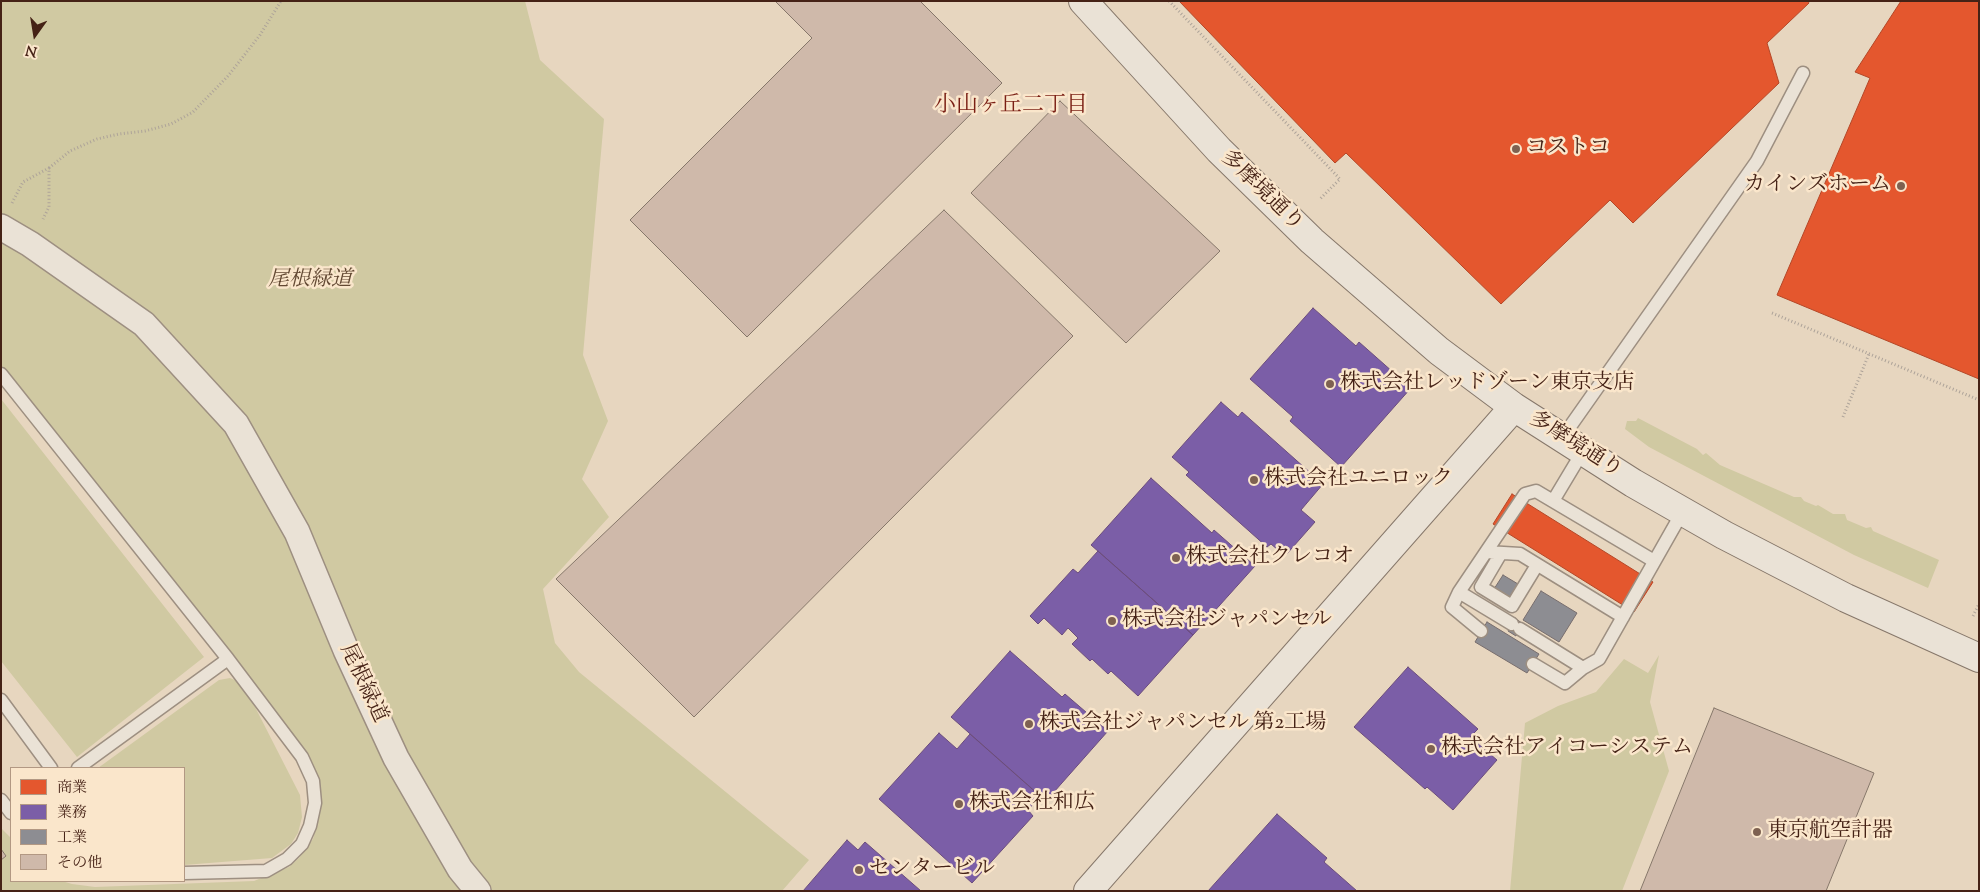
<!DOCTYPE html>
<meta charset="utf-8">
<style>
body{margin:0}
#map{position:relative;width:1980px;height:892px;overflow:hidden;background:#e7d6bf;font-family:"Sorts Mill Goudy","Noto Serif JP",serif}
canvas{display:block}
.frame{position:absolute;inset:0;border:2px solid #452216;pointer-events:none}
.legend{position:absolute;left:10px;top:767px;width:175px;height:115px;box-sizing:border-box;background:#fae6cb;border:1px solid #b29883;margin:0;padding:6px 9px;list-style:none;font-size:15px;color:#452216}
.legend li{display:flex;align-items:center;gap:10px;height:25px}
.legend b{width:25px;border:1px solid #b29883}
.north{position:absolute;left:10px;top:10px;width:50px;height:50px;-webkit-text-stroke:4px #fae6cb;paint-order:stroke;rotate:193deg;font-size:14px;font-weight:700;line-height:20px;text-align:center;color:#452216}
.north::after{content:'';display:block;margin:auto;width:18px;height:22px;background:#452216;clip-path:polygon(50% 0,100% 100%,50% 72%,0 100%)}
</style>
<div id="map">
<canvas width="1980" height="892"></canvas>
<div class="frame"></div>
<ul class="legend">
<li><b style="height:14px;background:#e4572e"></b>商業</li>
<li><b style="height:14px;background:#7b5ea7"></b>業務</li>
<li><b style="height:14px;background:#8d8d92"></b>工業</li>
<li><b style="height:14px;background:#cfb9aa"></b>その他</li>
</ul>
<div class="north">N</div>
</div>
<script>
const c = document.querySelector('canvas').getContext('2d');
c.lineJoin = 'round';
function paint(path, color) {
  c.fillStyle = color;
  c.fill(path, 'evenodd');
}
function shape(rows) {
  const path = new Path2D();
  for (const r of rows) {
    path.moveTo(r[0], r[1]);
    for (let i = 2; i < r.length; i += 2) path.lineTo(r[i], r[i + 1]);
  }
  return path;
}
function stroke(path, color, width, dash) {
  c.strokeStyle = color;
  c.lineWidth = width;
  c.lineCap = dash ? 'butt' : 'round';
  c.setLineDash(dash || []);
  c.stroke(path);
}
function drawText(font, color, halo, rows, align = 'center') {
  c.font = font + ' "Sorts Mill Goudy","Noto Serif JP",serif';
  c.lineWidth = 5;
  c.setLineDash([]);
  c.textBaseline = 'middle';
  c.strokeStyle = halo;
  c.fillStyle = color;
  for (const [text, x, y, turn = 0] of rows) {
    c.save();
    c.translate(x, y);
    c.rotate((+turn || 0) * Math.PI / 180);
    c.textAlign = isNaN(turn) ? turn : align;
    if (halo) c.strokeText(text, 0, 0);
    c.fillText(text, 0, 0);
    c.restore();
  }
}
paint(shape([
 [1,1,525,1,540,60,604,119,583,355,608,421,582,479,609,517,543,589,555,643,579,672,809,860,782,891,1,891,1,860,6,856,1,849,2,829,11,838,11,881,62,881,72,884,95,887,254,881,289,867,299,858,313,839,319,818,318,790,313,769,1,365],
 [1,399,204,657,77,757,1,661],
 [1638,418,1697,449,1703,455,1706,453,1720,465,1794,497,1801,497,1804,501,1816,506,1818,505,1833,514,1845,514,1847,520,1866,528,1871,527,1873,531,1939,560,1928,588,1854,555,1649,447,1625,429,1627,421,1636,421],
 [1659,655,1650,702,1669,771,1622,891,1510,891,1525,723,1558,706,1596,692,1624,659,1648,673],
 [230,678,242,683,254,705,300,795,302,817,298,833,291,844,272,858,184,865,184,768,98,768,219,680]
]), '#d0c9a2');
const shops = shape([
 [1179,1,1808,1,1809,3,1767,43,1779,83,1633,223,1610,200,1501,304,1346,153,1335,163,1179,1],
 [1901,1,1979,1,1979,379,1777,295,1870,78,1855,72,1901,1],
 [1512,494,1653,582,1634,612,1493,524,1512,494]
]);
paint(shops, '#e4572e');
stroke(shops, '#b44727', 1);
const offices = shape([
 [1313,308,1356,346,1359,342,1411,388,1341,467,1290,421,1293,417,1250,379,1313,308],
 [1221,402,1238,417,1242,412,1323,484,1301,510,1315,522,1285,556,1271,544,1267,547,1186,475,1189,472,1172,457,1221,402],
 [1151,478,1212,533,1214,530,1255,566,1193,635,1091,545,1151,478],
 [1098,551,1193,635,1138,696,1111,671,1108,674,1092,659,1090,661,1072,644,1078,638,1068,628,1062,635,1044,618,1038,624,1030,616,1073,569,1078,573,1098,551],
 [1010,651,1062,697,1065,694,1108,731,1046,801,951,717,1010,651],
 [1408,667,1478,729,1470,737,1497,760,1453,810,1427,787,1425,789,1354,727,1408,667],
 [939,733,957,749,970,734,1040,796,1028,810,1033,816,972,883,879,799,939,733],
 [1277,814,1327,858,1324,862,1357,891,1208,891,1277,814],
 [847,840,858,850,865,842,921,891,803,891,847,840]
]);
paint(offices, '#7b5ea7');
stroke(offices, '#6b4c7c', 1);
const industry = shape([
 [1503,575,1518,584,1509,598,1494,589,1503,575],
 [1541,591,1577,613,1559,642,1523,620,1541,591],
 [1515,618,1523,624,1516,636,1508,631,1515,618],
 [1487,622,1539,654,1527,673,1475,642,1487,622]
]);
paint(industry, '#8d8d92');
stroke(industry, '#776d6d', 1);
const building = shape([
 [775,1,920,1,1002,83,747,337,630,220,812,38,775,1],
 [1060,101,1220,251,1126,343,971,193,1060,101],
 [944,210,1073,336,694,717,556,579,944,210],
 [1714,708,1874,773,1826,891,1640,891,1714,708],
 [1,849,6,856,1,860,1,849]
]);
paint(building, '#cfb9aa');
stroke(building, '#86776a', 1);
const lane = shape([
 [1,374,228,659,302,757,313,781,315,803,310,826,302,844,287,859,266,871,184,873],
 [1562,438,1757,161,1803,73],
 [1553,501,1583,451],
 [1487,552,1520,554,1623,617],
 [1501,553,1481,587,1512,606,1537,565],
 [1459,592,1452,607,1481,631],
 [1512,624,1459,592,1525,494,1536,491,1654,561],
 [1520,629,1583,668,1599,659,1683,511],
 [1533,664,1565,683,1583,668],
 [1,700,51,768],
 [78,768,228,659],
 [1,800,11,813]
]);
const street = shape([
 [1,227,30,244,144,324,236,424,297,532,346,650,396,758,460,869,478,891]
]);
const secondary = shape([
 [1083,1,1219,150,1312,241,1439,351,1514,407,1633,483,1724,535,1846,598,1979,658],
 [1088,891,1514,407]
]);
stroke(lane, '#9d8f81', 15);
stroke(street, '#9d8f81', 28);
stroke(secondary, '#86776a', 30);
stroke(shape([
 [1169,1,1340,179,1320,199],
 [49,168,70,151,97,139,119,134,145,131,171,124,193,112,228,76,260,35,281,1],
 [12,203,23,182,49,168,49,207,43,219],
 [1772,313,1979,400],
 [1843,417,1869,354],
 [1973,616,1979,604]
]), '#ada399', 3, [1, 2.5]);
stroke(lane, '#eae2d6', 12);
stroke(street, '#eae2d6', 25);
stroke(secondary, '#eae2d6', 28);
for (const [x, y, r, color] of [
 [1516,149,5,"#7e6151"],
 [1901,186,5,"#7e6151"],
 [1330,384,5,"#7e6151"],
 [1254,480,5,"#7e6151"],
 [1176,558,5,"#7e6151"],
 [1112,621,5,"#7e6151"],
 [1029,724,5,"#7e6151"],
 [1431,749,5,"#7e6151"],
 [959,804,5,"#7e6151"],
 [1757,832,5,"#7e6151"],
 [859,870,5,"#7e6151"]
]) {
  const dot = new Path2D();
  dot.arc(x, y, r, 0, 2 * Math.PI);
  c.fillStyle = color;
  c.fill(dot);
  stroke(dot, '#fae6cb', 2);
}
drawText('21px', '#452216', '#fae6cb', [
 ["コストコ",1526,149],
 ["カインズホーム",1891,186,"right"],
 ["株式会社レッドゾーン東京支店",1340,384],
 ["株式会社ユニロック",1264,480],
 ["株式会社クレコオ",1186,558],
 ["株式会社ジャパンセル",1122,621],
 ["株式会社ジャパンセル 第2工場",1039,724],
 ["株式会社アイコーシステム",1441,749],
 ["株式会社和広",969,804],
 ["東京航空計器",1767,832],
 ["センタービル",869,870]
], 'left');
drawText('21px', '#452216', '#fae6cb', [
 ["多摩境通り",1261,192,44],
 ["多摩境通り",1575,446,32],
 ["尾根緑道",362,684,65]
]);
drawText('italic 21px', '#634933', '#fae6cb', [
 ["尾根緑道",310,281]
]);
drawText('22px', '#7a1f14', '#fae6cb', [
 ["小山ヶ丘二丁目",1011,107]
]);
</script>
